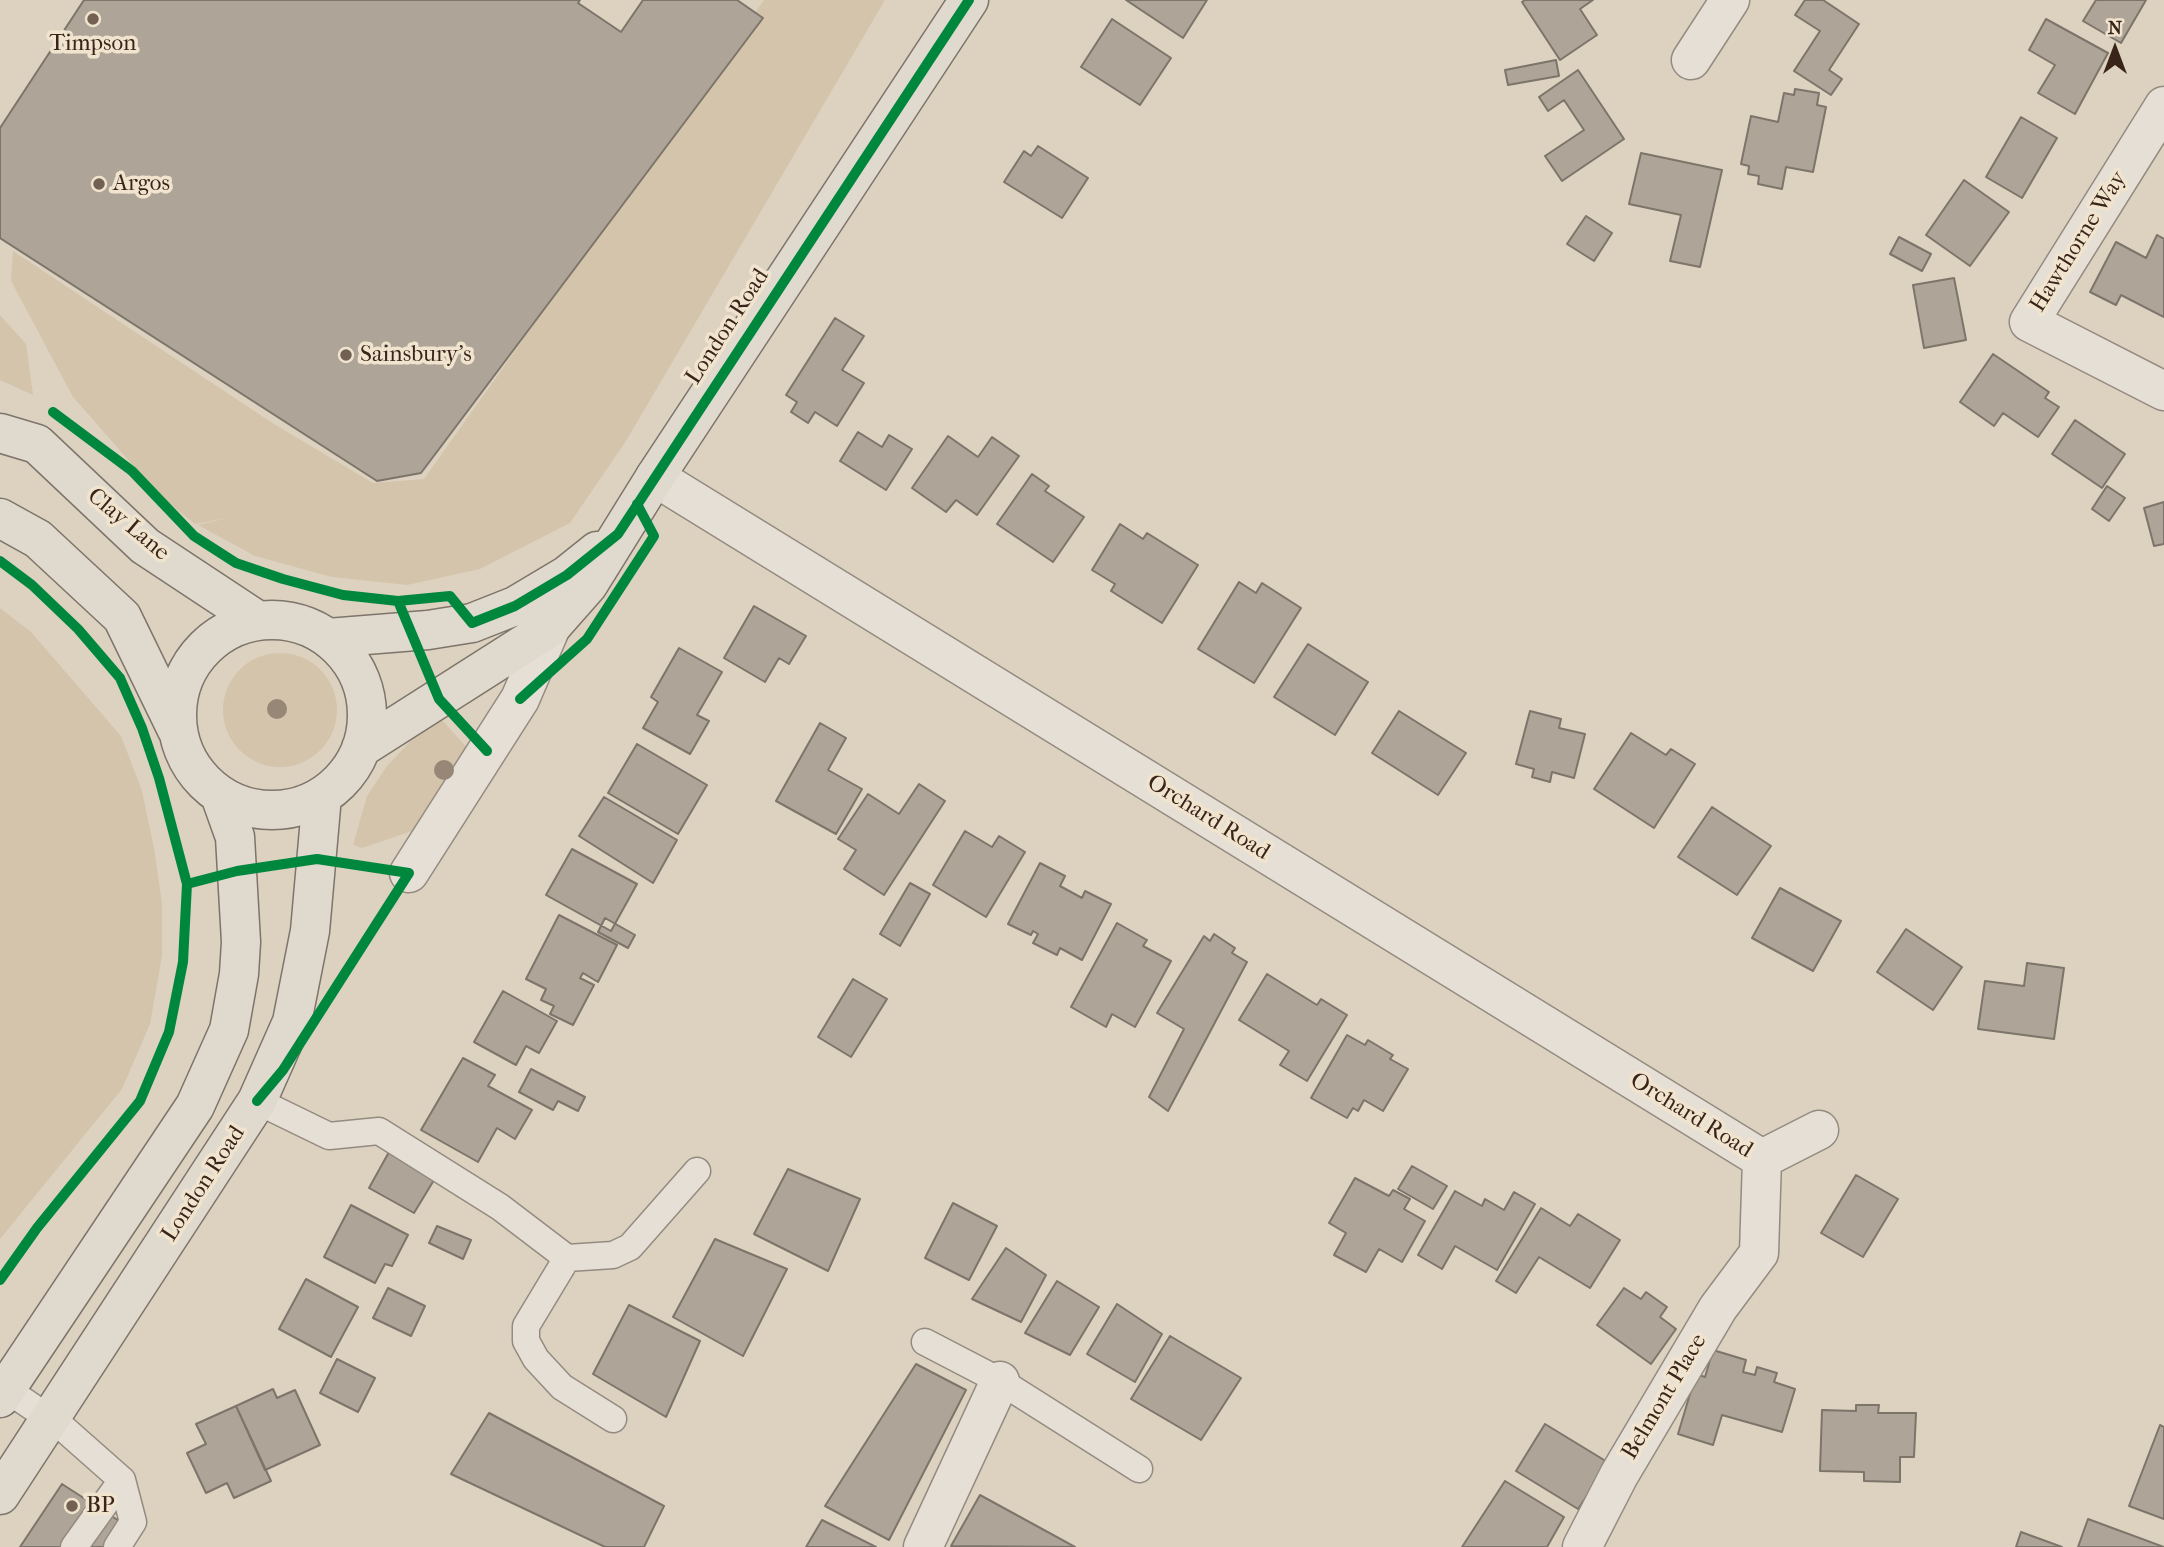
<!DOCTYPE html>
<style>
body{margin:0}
#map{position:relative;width:2164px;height:1547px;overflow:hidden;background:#ddd2c0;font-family:"IM FELL French Canon",serif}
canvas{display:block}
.north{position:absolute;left:2080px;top:14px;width:70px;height:70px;-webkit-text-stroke:5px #f1e4ce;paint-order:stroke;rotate:0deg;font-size:19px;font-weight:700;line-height:28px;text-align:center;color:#382419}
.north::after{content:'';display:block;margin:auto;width:24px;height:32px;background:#382419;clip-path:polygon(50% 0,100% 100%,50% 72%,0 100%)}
</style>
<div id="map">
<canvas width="2164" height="1547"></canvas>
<div class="north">N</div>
</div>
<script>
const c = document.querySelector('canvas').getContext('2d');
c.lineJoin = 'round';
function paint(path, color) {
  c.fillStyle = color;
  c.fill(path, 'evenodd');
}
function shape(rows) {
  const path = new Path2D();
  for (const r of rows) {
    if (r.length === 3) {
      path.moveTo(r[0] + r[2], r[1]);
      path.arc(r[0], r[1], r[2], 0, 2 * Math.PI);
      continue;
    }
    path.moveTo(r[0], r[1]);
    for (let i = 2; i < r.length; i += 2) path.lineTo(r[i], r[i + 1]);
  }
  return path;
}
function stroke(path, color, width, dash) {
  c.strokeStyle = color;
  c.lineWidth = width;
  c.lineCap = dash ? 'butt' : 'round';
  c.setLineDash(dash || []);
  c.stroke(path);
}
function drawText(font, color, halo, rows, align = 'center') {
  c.font = font + ' "IM FELL French Canon",serif';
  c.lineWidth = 7;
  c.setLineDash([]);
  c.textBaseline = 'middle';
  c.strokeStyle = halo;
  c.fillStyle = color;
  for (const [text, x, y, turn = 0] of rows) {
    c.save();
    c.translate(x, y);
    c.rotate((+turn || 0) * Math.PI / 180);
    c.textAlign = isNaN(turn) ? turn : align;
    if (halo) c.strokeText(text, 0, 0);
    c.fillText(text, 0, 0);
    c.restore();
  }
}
paint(shape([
 [764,0,885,0,626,441,570,523,480,569,407,585,332,577,255,556,198,525,227,518,195,524,160,496,73,397,11,281,13,251,274,424,373,483,424,479],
 [0,315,26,344,33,395,0,380],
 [0,608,31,632,121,736,142,791,154,848,162,903,162,956,150,1024,122,1089,0,1239],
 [280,710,57],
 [441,719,472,753,433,824,362,848,353,845,367,796,387,766,419,732]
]), '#d4c4ab');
const building = shape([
 [84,0,580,0,578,3,621,32,643,0,737,0,763,18,421,473,377,481,0,238,0,128,84,0],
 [1126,0,1207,0,1183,38,1126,0],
 [1525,0,1593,0,1580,9,1597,35,1560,60,1522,2,1525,0],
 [1805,0,1823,0,1859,24,1829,70,1842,79,1831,95,1794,71,1820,31,1795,15,1805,0],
 [2096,0,2146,0,2121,43,2083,21,2096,0],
 [1112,19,1171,58,1140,105,1081,67,1112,19],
 [2046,19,2108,53,2075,114,2038,93,2055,65,2029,50,2046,19],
 [1556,60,1559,76,1508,85,1505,70,1556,60],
 [1578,70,1624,139,1562,181,1545,156,1584,130,1564,100,1548,111,1539,97,1578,70],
 [1795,89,1819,93,1817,105,1826,107,1813,172,1786,167,1782,189,1758,184,1759,176,1748,174,1749,166,1741,164,1751,116,1778,122,1784,93,1794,95,1795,89],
 [2021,117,2057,138,2022,198,1986,177,2021,117],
 [1038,146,1088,178,1062,218,1004,182,1024,151,1031,156,1038,146],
 [1641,153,1722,170,1700,267,1670,261,1681,215,1629,204,1641,153],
 [1964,180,2009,212,1970,266,1926,235,1964,180],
 [1586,216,1612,233,1594,261,1567,244,1586,216],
 [2157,235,2164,239,2164,317,2121,295,2116,305,2090,292,2116,242,2146,258,2157,235],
 [1899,237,1931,254,1922,271,1890,254,1899,237],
 [1954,278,1966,340,1924,348,1913,285,1954,278],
 [835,318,864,336,842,370,864,383,837,426,815,412,808,423,791,412,797,402,786,395,835,318],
 [1993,354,2049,392,2045,398,2059,407,2038,437,2003,413,1994,426,1960,402,1993,354],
 [2075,420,2125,454,2102,488,2052,454,2075,420],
 [858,432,882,447,889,435,912,449,886,490,840,461,858,432],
 [948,436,978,457,992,437,1019,456,977,515,956,500,946,512,912,488,948,436],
 [1032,474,1049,486,1045,491,1084,517,1053,562,997,524,1032,474],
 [2107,486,2125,498,2109,521,2092,509,2107,486],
 [2164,502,2164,544,2154,546,2144,508,2164,502],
 [1120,524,1143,539,1147,533,1198,565,1162,623,1111,591,1115,584,1092,570,1120,524],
 [1239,582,1256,593,1262,583,1301,608,1254,683,1198,649,1239,582],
 [754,606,806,636,789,664,779,658,765,682,724,658,754,606],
 [1308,644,1368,682,1335,735,1274,697,1308,644],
 [679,648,722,672,697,715,709,721,690,754,643,728,658,702,651,697,679,648],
 [1399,711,1466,753,1438,795,1372,753,1399,711],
 [1530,711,1561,719,1559,728,1585,734,1574,778,1552,772,1550,782,1532,777,1534,769,1516,764,1530,711],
 [820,723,846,738,828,770,862,789,836,834,776,801,820,723],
 [1631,733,1666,755,1671,749,1695,764,1654,828,1594,789,1631,733],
 [637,744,707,785,678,834,608,793,637,744],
 [919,784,945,801,884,895,844,869,856,850,838,839,868,794,899,814,919,784],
 [604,797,677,840,653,883,579,836,604,797],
 [1712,807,1771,846,1737,895,1678,857,1712,807],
 [965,831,992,847,999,836,1025,852,986,917,933,885,965,831],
 [572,849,637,884,611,931,546,895,572,849],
 [1040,863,1065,876,1060,886,1082,898,1085,891,1111,904,1082,960,1060,948,1057,955,1033,943,1038,934,1033,931,1031,935,1008,924,1040,863],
 [910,883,930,894,900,946,880,934,910,883],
 [1780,888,1841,921,1813,971,1752,938,1780,888],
 [559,915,617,945,598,982,583,973,580,978,594,985,573,1025,550,1014,554,1006,541,1000,546,989,526,979,559,915],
 [605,918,635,935,628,948,598,932,605,918],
 [1117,923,1147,940,1143,946,1171,961,1135,1027,1112,1014,1106,1027,1071,1007,1117,923],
 [1906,929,1962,967,1933,1010,1877,972,1906,929],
 [1214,934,1235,948,1232,953,1247,962,1168,1111,1149,1097,1184,1029,1157,1013,1204,936,1210,941,1214,934],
 [2027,963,2064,968,2054,1039,1978,1029,1985,981,2024,986,2027,963],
 [1267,974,1317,1005,1321,999,1347,1015,1307,1081,1280,1065,1289,1051,1239,1020,1267,974],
 [853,979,887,999,851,1057,818,1037,853,979],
 [503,991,557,1021,539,1053,526,1046,516,1065,474,1042,503,991],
 [1347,1035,1365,1045,1368,1040,1393,1055,1390,1059,1408,1069,1383,1111,1364,1100,1358,1111,1353,1108,1347,1118,1311,1098,1347,1035],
 [463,1058,495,1075,488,1086,532,1110,515,1139,497,1128,478,1162,421,1130,463,1058],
 [531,1069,585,1097,578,1111,558,1101,553,1110,519,1092,531,1069],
 [389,1152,434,1180,414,1213,369,1188,389,1152],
 [1412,1166,1447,1186,1433,1209,1398,1189,1412,1166],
 [788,1169,860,1199,828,1271,754,1234,788,1169],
 [1856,1175,1898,1199,1863,1257,1821,1233,1856,1175],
 [1355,1178,1389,1196,1393,1190,1410,1199,1404,1209,1425,1221,1402,1262,1379,1249,1366,1272,1334,1255,1346,1233,1329,1223,1355,1178],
 [1455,1191,1482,1206,1485,1199,1504,1210,1514,1192,1535,1204,1497,1270,1455,1246,1442,1269,1418,1255,1455,1191],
 [953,1203,997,1226,969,1280,925,1258,953,1203],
 [351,1205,408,1235,392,1266,385,1264,375,1283,324,1257,351,1205],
 [1541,1208,1570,1226,1578,1214,1620,1240,1590,1288,1539,1257,1516,1293,1496,1281,1541,1208],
 [437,1226,471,1240,463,1259,429,1243,437,1226],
 [715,1239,787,1269,743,1356,673,1317,715,1239],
 [1006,1248,1046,1275,1021,1322,972,1299,1006,1248],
 [306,1279,358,1307,331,1357,279,1329,306,1279],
 [1057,1281,1099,1307,1070,1355,1025,1333,1057,1281],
 [388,1288,425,1306,411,1336,373,1318,388,1288],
 [1624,1288,1641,1299,1646,1292,1667,1307,1660,1317,1676,1329,1651,1364,1597,1325,1624,1288],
 [1117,1304,1162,1334,1135,1382,1087,1354,1117,1304],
 [629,1305,700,1341,666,1417,593,1374,629,1305],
 [1170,1336,1241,1378,1201,1440,1131,1399,1170,1336],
 [1713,1350,1746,1360,1743,1372,1755,1375,1757,1367,1777,1373,1774,1382,1795,1389,1782,1432,1722,1415,1713,1445,1678,1434,1696,1374,1705,1377,1713,1350],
 [337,1359,375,1378,358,1412,320,1393,337,1359],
 [916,1364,966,1390,889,1540,825,1506,916,1364],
 [273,1389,277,1398,295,1390,320,1445,265,1470,236,1406,273,1389],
 [1856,1405,1879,1405,1878,1413,1916,1413,1914,1457,1900,1457,1900,1482,1864,1481,1864,1472,1820,1471,1822,1410,1856,1411,1856,1405],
 [236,1406,271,1481,234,1498,227,1483,206,1493,187,1453,206,1444,196,1424,236,1406],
 [489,1413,664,1506,644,1547,605,1547,451,1474,489,1413],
 [1545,1424,1609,1463,1578,1509,1516,1471,1545,1424],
 [2160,1425,2164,1427,2164,1519,2129,1506,2160,1425],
 [1505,1481,1564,1517,1547,1547,1462,1547,1505,1481],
 [62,1484,130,1528,118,1547,20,1547,62,1484],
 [980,1495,1075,1547,951,1546,980,1495],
 [2088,1519,2164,1547,2078,1547,2088,1519],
 [822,1520,876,1547,806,1547,822,1520],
 [2021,1532,2062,1547,2016,1547,2021,1532]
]);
paint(building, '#aea598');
stroke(building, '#7d746a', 2);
const service = shape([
 [257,1101,329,1136,379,1131,500,1207,567,1258,526,1326,526,1341,536,1359,562,1387,613,1419],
 [567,1258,613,1255,630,1247,697,1171],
 [925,1342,1000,1381,1139,1469],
 [6,1389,62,1427,122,1480,74,1547],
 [117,1547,133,1522,122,1480]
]);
const minor = shape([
 [1691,60,1730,0],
 [2164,106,2029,322,2164,391],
 [655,477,1762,1159],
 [409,873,520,699,551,627],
 [923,1547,1000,1381],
 [1582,1547,1619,1475,1718,1308,1759,1253,1762,1159,1819,1130]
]);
const primary = shape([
 [0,433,37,444,145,546,257,620],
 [0,518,38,539,122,617,177,730],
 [272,715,95],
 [328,638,428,630,472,623,515,606,567,575,597,551],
 [361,748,551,627,588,585,655,477,969,0],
 [0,1398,195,1106,229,1030,239,974,241,942,235,837,220,795],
 [0,1495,257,1101,292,1022,310,931,322,796]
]);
stroke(service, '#948b80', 29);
stroke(minor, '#948b80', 41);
stroke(primary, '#7d746a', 41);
stroke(service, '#e5dfd5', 26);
stroke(minor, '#e5dfd5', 38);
stroke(primary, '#e0d9ce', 38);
stroke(shape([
 [53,412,132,471,194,536,236,563,283,579,343,595,398,601,450,596,472,623,515,606,567,575,618,534,969,0],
 [0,561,32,585,78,629,120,678,142,728,159,778,187,884,183,962,169,1032,140,1101,37,1228,0,1280],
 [398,601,439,699,487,751],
 [520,699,587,639,654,536,637,504],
 [187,884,237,871,317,859,409,873,283,1070,257,1101]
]), '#00873e', 10);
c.fillStyle = '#978776';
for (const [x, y] of [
 [277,709],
 [444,770]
]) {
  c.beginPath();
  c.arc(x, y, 10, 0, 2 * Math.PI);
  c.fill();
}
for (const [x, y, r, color] of [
 [93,19,7,"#726153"],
 [99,184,7,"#726153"],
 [346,355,7,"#726153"],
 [72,1506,7,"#726153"]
]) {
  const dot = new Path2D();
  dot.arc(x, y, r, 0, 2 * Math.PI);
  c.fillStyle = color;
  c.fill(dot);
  stroke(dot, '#f1e4ce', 2.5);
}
drawText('23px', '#382419', '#f1e4ce', [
 ["Timpson",93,44,"center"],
 ["Argos",113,184],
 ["Sainsbury's",360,355],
 ["BP",86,1506]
], 'left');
drawText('23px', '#382419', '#f1e4ce', [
 ["Hawthorne Way",2079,242,-58],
 ["London Road",728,327,-57],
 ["Clay Lane",128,525,40],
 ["Orchard Road",1208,818,32],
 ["Orchard Road",1691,1116,32],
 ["London Road",204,1184,-57],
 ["Belmont Place",1665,1397,-59]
]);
</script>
